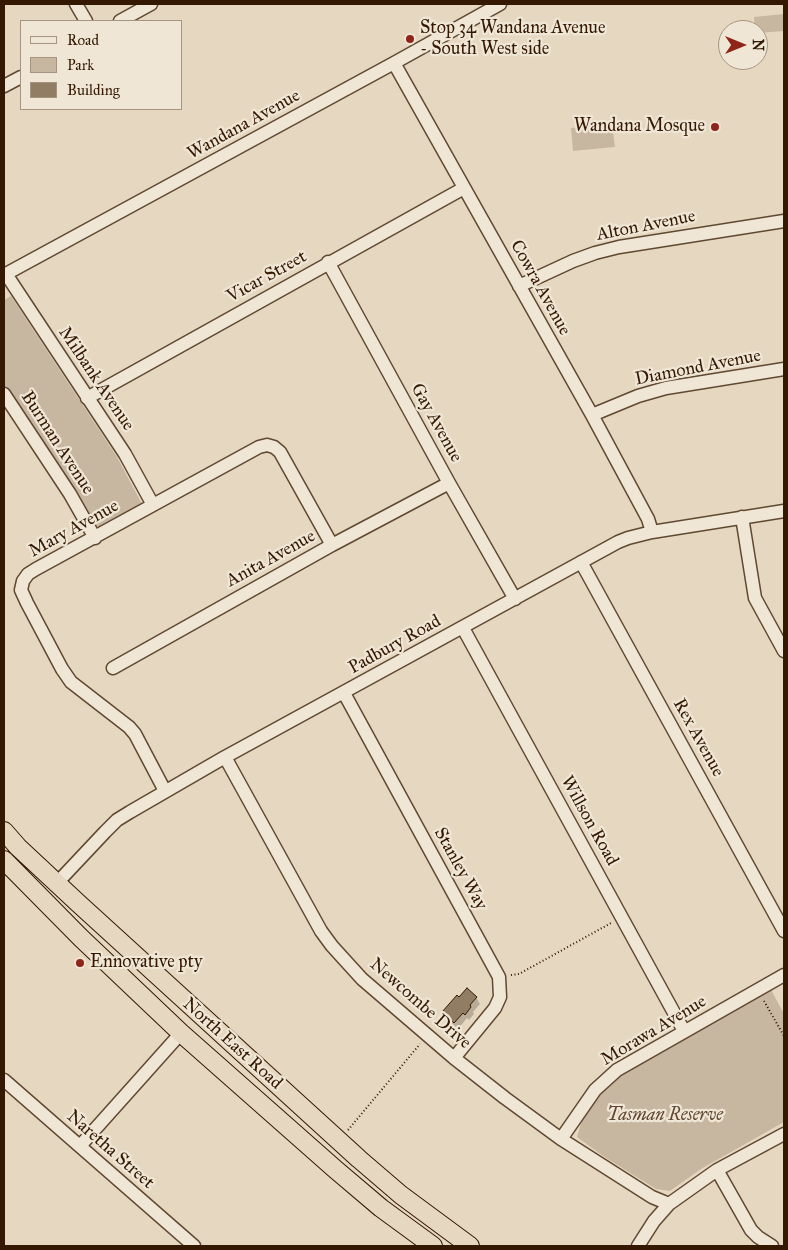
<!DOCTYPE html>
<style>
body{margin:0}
#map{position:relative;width:788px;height:1250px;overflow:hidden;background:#e6d8c0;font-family:"IM FELL Great Primer",serif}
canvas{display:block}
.frame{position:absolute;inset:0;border:5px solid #341801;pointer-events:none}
.legend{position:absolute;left:20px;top:20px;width:162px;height:90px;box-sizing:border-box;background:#efe6d6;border:1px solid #a49481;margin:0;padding:6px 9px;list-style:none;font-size:15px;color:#341801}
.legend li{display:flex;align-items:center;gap:10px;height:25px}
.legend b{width:25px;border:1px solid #a49481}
.north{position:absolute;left:718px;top:20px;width:50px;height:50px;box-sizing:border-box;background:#efe6d6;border:1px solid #a49481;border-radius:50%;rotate:90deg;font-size:14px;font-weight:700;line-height:20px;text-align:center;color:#341801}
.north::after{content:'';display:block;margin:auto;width:18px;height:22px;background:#8f2418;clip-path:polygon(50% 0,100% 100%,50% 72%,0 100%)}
</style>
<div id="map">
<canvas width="788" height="1250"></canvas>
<div class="frame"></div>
<ul class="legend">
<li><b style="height:6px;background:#efe6d6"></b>Road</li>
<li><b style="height:14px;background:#c8b7a0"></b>Park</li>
<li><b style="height:14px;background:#917c64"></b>Building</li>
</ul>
<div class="north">N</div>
</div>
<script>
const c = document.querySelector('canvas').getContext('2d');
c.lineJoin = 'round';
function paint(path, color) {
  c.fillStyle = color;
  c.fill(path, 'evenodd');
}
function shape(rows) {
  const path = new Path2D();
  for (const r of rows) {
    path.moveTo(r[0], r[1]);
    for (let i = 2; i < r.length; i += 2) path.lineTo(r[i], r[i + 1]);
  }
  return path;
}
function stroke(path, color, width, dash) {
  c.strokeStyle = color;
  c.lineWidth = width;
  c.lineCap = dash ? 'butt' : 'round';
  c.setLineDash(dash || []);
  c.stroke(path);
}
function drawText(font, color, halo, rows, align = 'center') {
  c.font = font + ' "IM FELL Great Primer",serif';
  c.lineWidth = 4.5;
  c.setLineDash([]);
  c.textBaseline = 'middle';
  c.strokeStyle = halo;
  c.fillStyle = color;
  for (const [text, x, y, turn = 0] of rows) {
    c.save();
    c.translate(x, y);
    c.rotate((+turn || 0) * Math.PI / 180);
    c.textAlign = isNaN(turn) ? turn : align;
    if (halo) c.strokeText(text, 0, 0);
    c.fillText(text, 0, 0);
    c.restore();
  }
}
paint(shape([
 [784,14,784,31,758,33,758,30,755,30,754,17],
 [612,124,615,147,573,151,571,128],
 [11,296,117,457,142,504,98,527,4,385,4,300],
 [768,984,784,1014,784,1122,701,1169,670,1191,656,1189,603,1156,577,1137,581,1123,591,1104,617,1070]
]), '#c8b7a0');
paint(shape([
 [476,997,480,1004,473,1012,474,1014,469,1020,467,1018,458,1029,447,1019,443,1012,459,998]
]), '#0003');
const building = shape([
 [467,988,477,997,470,1005,471,1007,465,1015,463,1013,454,1023,442,1012,457,995,459,997,467,988]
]);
paint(building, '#917c64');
stroke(building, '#341801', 1);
const minor = shape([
 [76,4,86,21],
 [120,21,151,4],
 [394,63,592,415,648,519,652,532],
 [4,86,21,77],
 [328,262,449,483,515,599],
 [6,274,125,454,153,505],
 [4,275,394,63,500,4],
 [519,286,573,261,595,253,619,247,784,221],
 [4,394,70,494,95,538],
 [87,398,464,188],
 [592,415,638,396,666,388,784,369],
 [742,517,755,598,784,651],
 [581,562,784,931],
 [463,628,684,1031],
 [113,668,332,545,449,483],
 [344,693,499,977,500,997,495,1008,454,1058],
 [225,757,321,931,332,946,362,979,454,1058,505,1098,561,1139,652,1197,669,1204],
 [165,791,135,734,129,727,71,682,62,669,27,603,21,590,23,581,28,574,36,569,259,447,267,445,274,447,280,452,332,545],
 [57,883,105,832,117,820,130,812,225,757,618,542,628,538,652,532,784,511],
 [4,1080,194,1246],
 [561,1139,595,1090,617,1070,784,975],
 [80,1146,181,1033],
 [717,1170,751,1230,758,1237,772,1246],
 [638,1246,654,1221,669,1204,717,1170,784,1134]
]);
const highway = shape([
 [4,831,18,847,78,903,359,1159,401,1195,470,1246],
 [4,860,81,938,181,1033,335,1169,381,1208,433,1246]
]);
stroke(minor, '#604831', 15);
stroke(highway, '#341801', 20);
stroke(shape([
 [511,975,519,974,611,923],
 [764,1001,784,1036],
 [348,1130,420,1044]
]), '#341801', 2, [1, 2.5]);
stroke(minor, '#efe6d6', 12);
stroke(highway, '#e6d8c0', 18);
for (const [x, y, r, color] of [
 [410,39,5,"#8f2418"],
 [715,127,5,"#8f2418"],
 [80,963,5,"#8f2418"]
]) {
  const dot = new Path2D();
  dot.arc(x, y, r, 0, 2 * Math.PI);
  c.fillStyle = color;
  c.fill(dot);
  stroke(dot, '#efe6d6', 2);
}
drawText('18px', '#341801', '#efe6d6', [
 ["Stop 34 Wandana Avenue",420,29],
 ["- South West side",420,50],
 ["Wandana Mosque",705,127,"right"],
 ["Ennovative pty",90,963]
], 'left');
drawText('18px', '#341801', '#efe6d6', [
 ["Wandana Avenue",244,125,-29],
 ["Alton Avenue",646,226,-11],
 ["Vicar Street",267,277,-29],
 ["Cowra Avenue",540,288,61],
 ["Diamond Avenue",698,368,-11],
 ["Milbank Avenue",96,379,56],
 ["Gay Avenue",436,423,61],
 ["Burman Avenue",57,443,57],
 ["Mary Avenue",74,529,-29],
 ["Anita Avenue",271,559,-29],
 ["Padbury Road",395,645,-29],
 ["Rex Avenue",698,738,61],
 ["Willson Road",589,821,61],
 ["Stanley Way",460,869,61],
 ["Newcombe Drive",420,1004,41],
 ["Morawa Avenue",654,1031,-31],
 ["North East Road",232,1044,42],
 ["Naretha Street",110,1150,41]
]);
drawText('italic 18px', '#604831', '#efe6d6', [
 ["Tasman Reserve",665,1116]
]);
</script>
